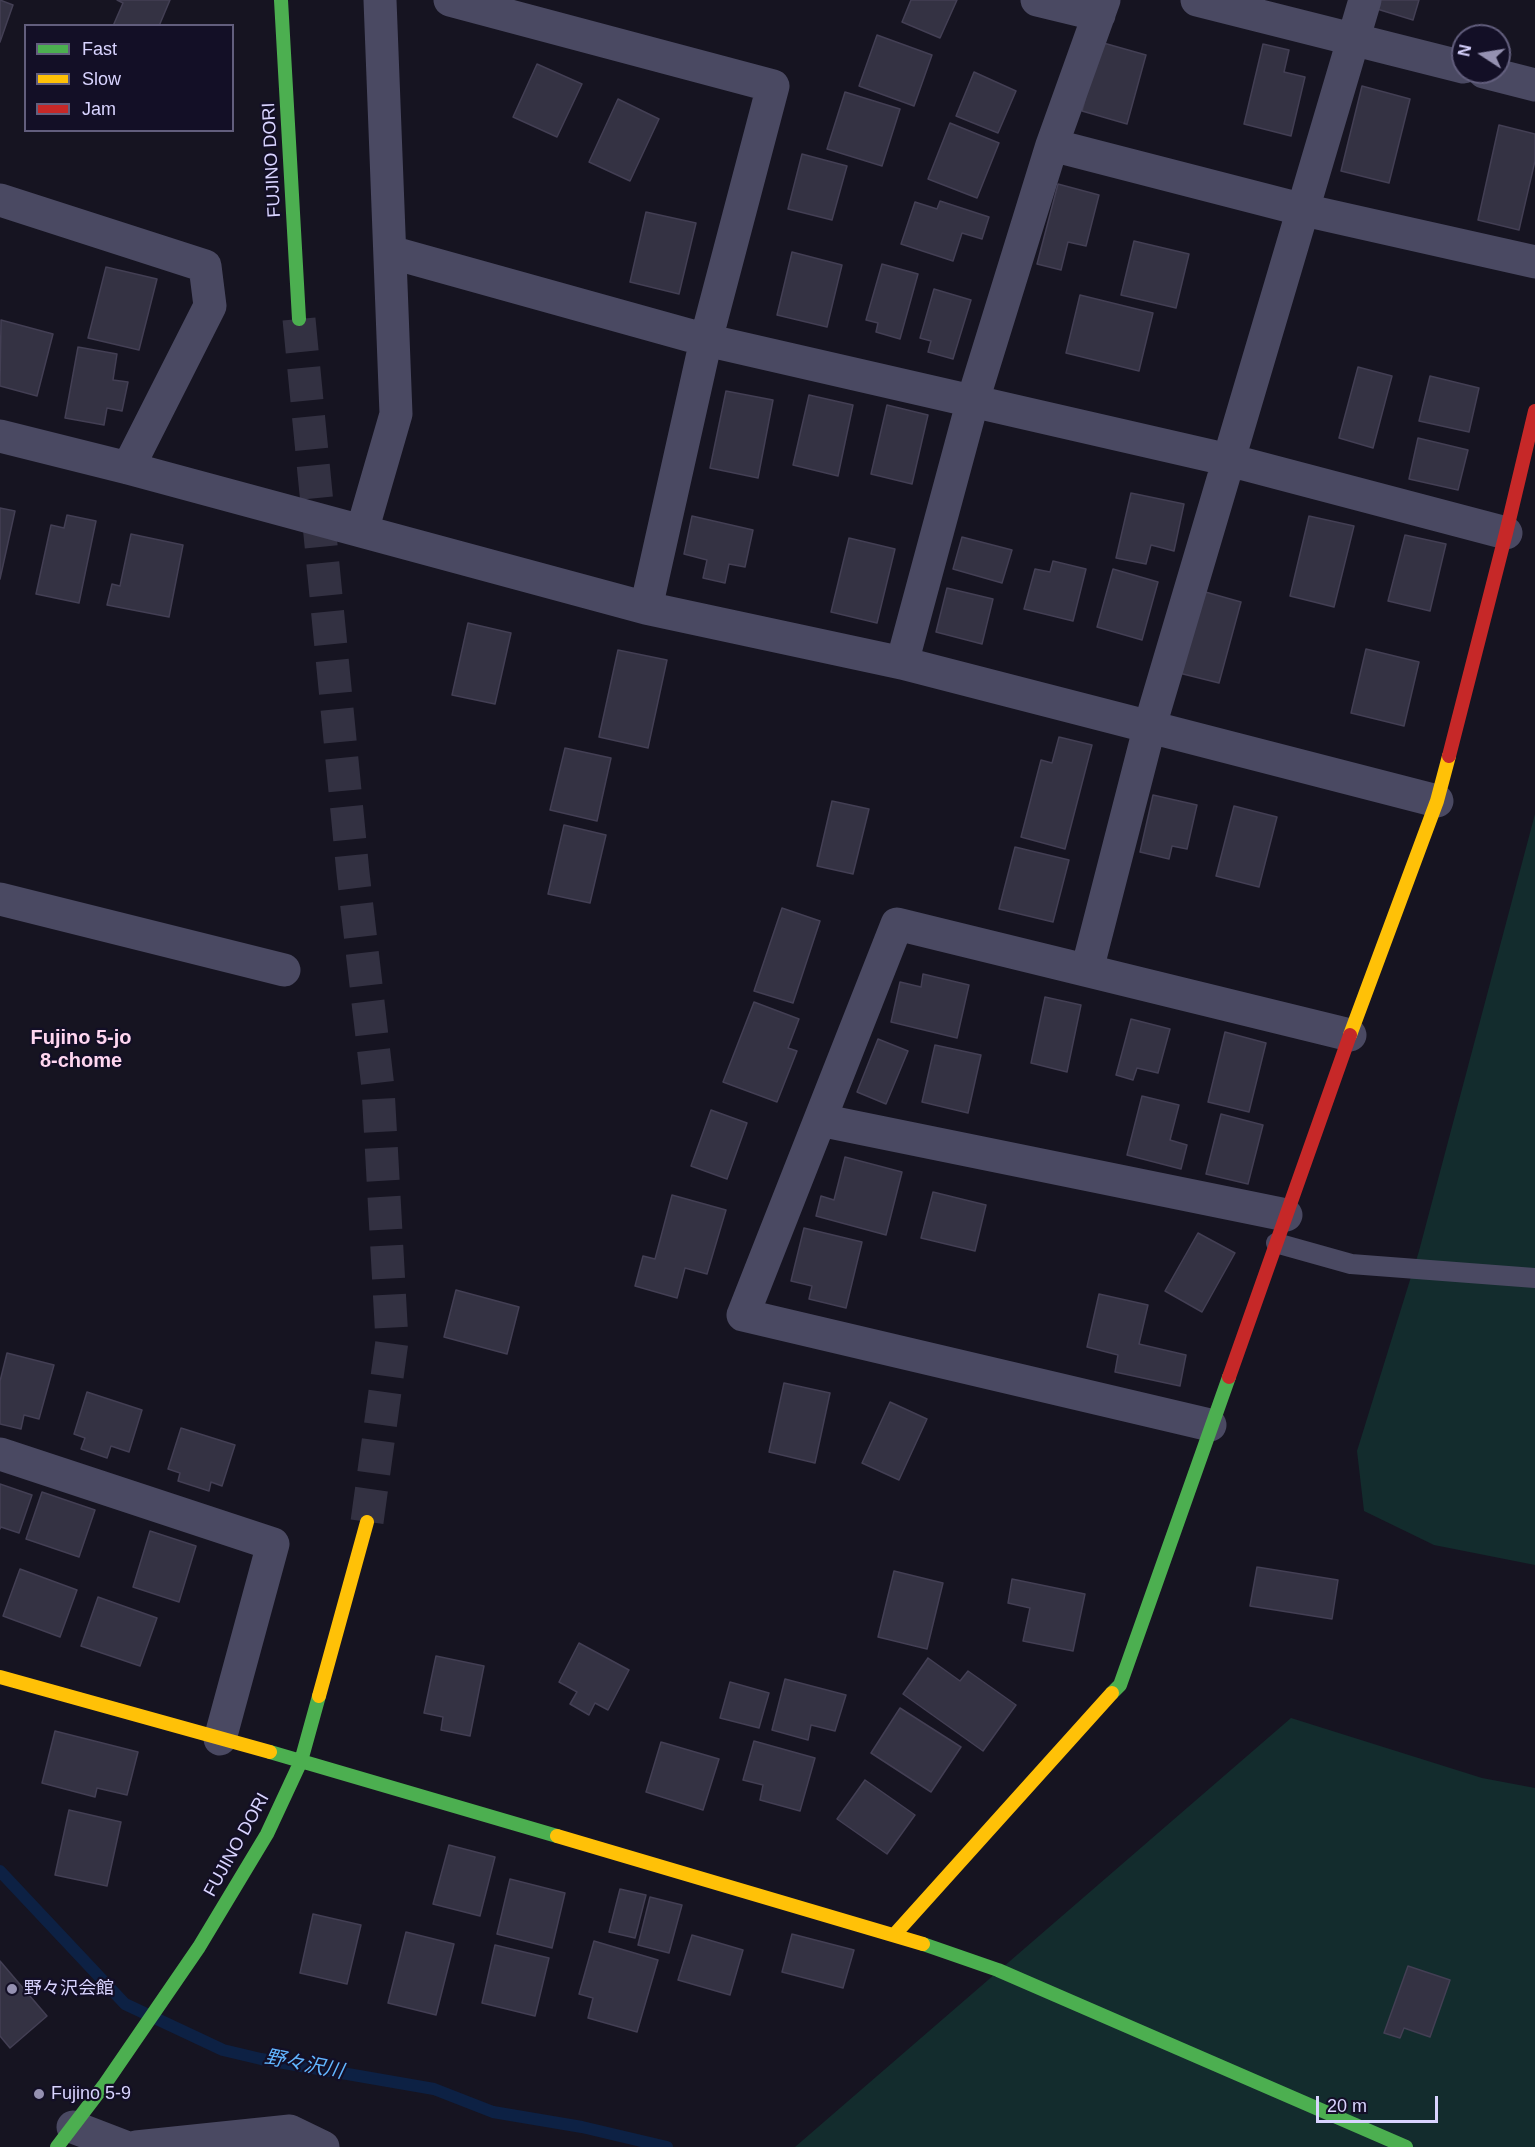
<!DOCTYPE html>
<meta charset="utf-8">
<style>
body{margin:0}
#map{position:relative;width:1535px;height:2147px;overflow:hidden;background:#161421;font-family:Helvetica,sans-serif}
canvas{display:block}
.legend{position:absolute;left:24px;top:24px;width:210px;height:108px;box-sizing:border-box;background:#130f26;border:2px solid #625e7d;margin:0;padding:8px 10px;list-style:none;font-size:18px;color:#d9d4ff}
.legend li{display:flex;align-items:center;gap:12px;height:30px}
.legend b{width:30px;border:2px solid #625e7d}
.north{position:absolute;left:1451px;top:24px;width:60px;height:60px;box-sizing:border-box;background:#130f26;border:2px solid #625e7d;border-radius:50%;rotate:282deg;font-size:16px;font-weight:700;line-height:24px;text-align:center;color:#d9d4ff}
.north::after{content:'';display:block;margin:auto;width:21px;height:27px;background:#9591b1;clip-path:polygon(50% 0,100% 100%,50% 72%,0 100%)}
.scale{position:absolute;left:1316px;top:2096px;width:122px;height:27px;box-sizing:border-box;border:3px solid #d9d4ff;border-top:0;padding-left:8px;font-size:18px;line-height:21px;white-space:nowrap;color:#d9d4ff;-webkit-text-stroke:4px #130f26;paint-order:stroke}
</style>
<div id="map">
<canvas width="1535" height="2147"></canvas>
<ul class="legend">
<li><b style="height:8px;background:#4caf50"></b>Fast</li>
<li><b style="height:8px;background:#ffc107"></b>Slow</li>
<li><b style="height:8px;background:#c62828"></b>Jam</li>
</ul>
<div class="north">N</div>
<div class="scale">20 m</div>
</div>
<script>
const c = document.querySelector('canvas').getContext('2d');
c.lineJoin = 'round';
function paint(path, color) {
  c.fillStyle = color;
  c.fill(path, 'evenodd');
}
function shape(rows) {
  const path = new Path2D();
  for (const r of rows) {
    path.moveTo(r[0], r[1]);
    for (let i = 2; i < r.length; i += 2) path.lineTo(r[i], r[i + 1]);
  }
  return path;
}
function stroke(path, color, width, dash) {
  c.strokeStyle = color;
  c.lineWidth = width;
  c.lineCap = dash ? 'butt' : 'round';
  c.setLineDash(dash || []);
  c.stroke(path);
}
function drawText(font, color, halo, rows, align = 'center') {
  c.font = font + ' Helvetica,"Noto Sans JP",sans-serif';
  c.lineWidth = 4.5;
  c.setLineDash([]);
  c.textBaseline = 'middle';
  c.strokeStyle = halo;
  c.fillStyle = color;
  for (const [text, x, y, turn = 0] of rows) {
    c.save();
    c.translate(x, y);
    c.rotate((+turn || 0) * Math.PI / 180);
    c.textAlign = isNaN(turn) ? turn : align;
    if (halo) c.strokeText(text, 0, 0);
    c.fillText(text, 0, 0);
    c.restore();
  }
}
paint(shape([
 [1535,814,1535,1565,1434,1545,1364,1511,1357,1451,1419,1251],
 [1291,1718,1482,1778,1535,1788,1535,2147,795,2147]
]), '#132c2d');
stroke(shape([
 [0,1871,125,2004,223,2050,261,2059,434,2089,493,2112,582,2127,667,2147]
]), '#0d2144', 12);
const building = shape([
 [0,0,13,5,0,42,0,0],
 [117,0,170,0,159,26,113,26,123,3,117,0],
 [911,0,957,0,940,38,902,22,911,0],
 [1380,0,1419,0,1413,20,1377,9,1380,0],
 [877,35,932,55,914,106,859,86,877,35],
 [1100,42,1146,55,1127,124,1082,111,1100,42],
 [1263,44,1289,50,1284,72,1305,77,1291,136,1244,124,1263,44],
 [537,64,582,84,557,137,513,117,537,64],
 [974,72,1016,91,998,133,956,116,974,72],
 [1362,86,1410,99,1389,183,1341,171,1362,86],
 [845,92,900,109,882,166,827,149,845,92],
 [618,99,659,119,630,181,589,162,618,99],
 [950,123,999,143,977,198,928,179,950,123],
 [1499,125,1535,134,1535,161,1519,230,1478,220,1499,125],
 [802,154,847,166,832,220,788,209,802,154],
 [1058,184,1099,195,1086,246,1068,242,1061,270,1037,264,1058,184],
 [940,201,989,217,982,239,962,233,953,261,901,244,915,202,937,209,940,201],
 [646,212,696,223,679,294,630,282,646,212],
 [1134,241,1189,254,1176,308,1121,295,1134,241],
 [792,252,842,265,827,327,777,315,792,252],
 [882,264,918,274,900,339,876,332,878,323,866,320,882,264],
 [106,267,157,279,139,350,88,338,106,267],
 [934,289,971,300,953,359,928,352,931,341,920,338,934,289],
 [1080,295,1153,313,1139,371,1066,353,1080,295],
 [1,320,53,334,37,396,0,386,1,320],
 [78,347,117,354,113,380,128,382,122,411,107,408,104,425,65,418,78,347],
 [1358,367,1392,376,1373,448,1339,438,1358,367],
 [1430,376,1479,388,1469,432,1419,421,1430,376],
 [726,391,773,400,758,478,710,468,726,391],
 [809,395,853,405,838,476,793,465,809,395],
 [887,405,928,415,912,484,871,474,887,405],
 [1418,438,1468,450,1458,490,1409,479,1418,438],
 [1131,493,1184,504,1174,551,1151,545,1146,564,1116,558,1131,493],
 [0,508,15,511,0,579,0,508],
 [67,515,96,521,79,603,36,594,51,525,64,528,67,515],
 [692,516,753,530,745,567,729,564,725,583,703,578,707,560,684,554,692,516],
 [1309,516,1354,526,1334,607,1290,596,1309,516],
 [131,534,183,545,169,617,107,605,112,584,120,586,131,534],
 [1405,535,1446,544,1430,611,1388,601,1405,535],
 [962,537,1012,550,1002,583,953,569,962,537],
 [849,538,895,549,877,623,831,612,849,538],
 [1053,561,1086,569,1073,621,1024,609,1035,569,1050,572,1053,561],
 [1113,569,1158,582,1142,640,1097,627,1113,569],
 [947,588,993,599,982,644,936,632,947,588],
 [1202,591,1241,602,1219,683,1179,673,1202,591],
 [468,623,511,633,495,704,452,695,468,623],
 [1366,649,1419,662,1404,726,1351,713,1366,649],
 [618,650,667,660,648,748,599,737,618,650],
 [1059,737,1092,745,1065,849,1021,837,1041,760,1052,763,1059,737],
 [565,748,611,758,597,821,550,810,565,748],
 [1153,795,1197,805,1187,849,1172,846,1169,859,1140,852,1153,795],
 [832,801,869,809,853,874,817,866,832,801],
 [1234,806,1277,817,1259,887,1216,876,1234,806],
 [564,825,606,835,590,903,548,894,564,825],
 [1015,847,1069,860,1053,922,999,909,1015,847],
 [782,908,820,921,793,1003,754,991,782,908],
 [923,974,969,985,957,1038,891,1022,900,982,921,987,923,974],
 [1045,997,1081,1005,1067,1072,1031,1063,1045,997],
 [754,1002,799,1019,788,1048,797,1051,777,1102,723,1082,754,1002],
 [1131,1019,1170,1029,1158,1073,1137,1068,1133,1080,1116,1075,1131,1019],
 [1225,1032,1266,1043,1249,1112,1208,1102,1225,1032],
 [878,1039,908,1051,886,1104,857,1092,878,1039],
 [935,1045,981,1055,968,1113,922,1102,935,1045],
 [1142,1096,1179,1105,1170,1140,1187,1145,1181,1169,1127,1155,1142,1096],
 [711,1110,747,1123,727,1179,691,1166,711,1110],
 [1221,1114,1263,1125,1248,1184,1206,1174,1221,1114],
 [845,1157,902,1172,886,1235,816,1216,821,1196,834,1200,845,1157],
 [933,1192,986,1205,975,1251,921,1238,933,1192],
 [672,1195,726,1210,707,1274,685,1268,677,1298,635,1286,643,1256,655,1259,672,1195],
 [804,1228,862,1242,846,1308,809,1299,812,1286,791,1281,804,1228],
 [1198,1233,1235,1253,1202,1312,1165,1291,1198,1233],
 [456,1290,519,1307,507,1354,444,1337,456,1290],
 [1099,1294,1148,1305,1139,1344,1186,1355,1180,1386,1115,1372,1118,1355,1087,1347,1099,1294],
 [7,1353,54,1365,39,1419,24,1415,21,1429,0,1424,0,1381,7,1353],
 [784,1383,830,1393,815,1463,769,1452,784,1383],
 [87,1392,142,1410,129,1452,111,1446,107,1458,81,1449,85,1438,74,1434,87,1392],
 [890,1402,927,1419,899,1480,862,1463,890,1402],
 [181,1428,235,1445,222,1486,211,1482,209,1491,178,1481,180,1473,168,1469,181,1428],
 [0,1484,32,1495,19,1533,1,1527,0,1529,0,1484],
 [42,1492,95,1510,79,1557,26,1539,42,1492],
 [150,1531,196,1546,179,1602,133,1587,150,1531],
 [1257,1567,1338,1580,1332,1619,1250,1606,1257,1567],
 [20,1569,77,1590,60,1637,3,1616,20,1569],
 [894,1571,943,1583,927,1649,878,1637,894,1571],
 [1012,1579,1085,1594,1073,1651,1023,1641,1030,1608,1008,1603,1012,1579],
 [98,1597,157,1618,140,1666,81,1646,98,1597],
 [579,1643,629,1670,608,1710,595,1703,589,1715,570,1704,577,1692,559,1682,579,1643],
 [436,1656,484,1666,470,1736,441,1730,443,1717,424,1713,436,1656],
 [928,1658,960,1681,968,1671,1016,1705,983,1751,903,1694,928,1658],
 [785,1679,846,1695,835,1731,811,1725,808,1740,772,1730,785,1679],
 [730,1682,769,1693,759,1728,720,1718,730,1682],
 [900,1708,961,1747,931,1792,871,1753,900,1708],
 [55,1731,138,1752,127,1795,97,1788,95,1797,42,1783,55,1731],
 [754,1741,815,1758,800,1811,760,1800,763,1785,743,1780,754,1741],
 [661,1742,719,1759,703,1810,646,1792,661,1742],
 [865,1780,915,1815,887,1854,837,1819,865,1780],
 [69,1810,121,1822,107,1886,55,1875,69,1810],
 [449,1845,495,1857,480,1916,433,1904,449,1845],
 [510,1879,565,1893,552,1948,497,1934,510,1879],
 [620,1889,646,1895,635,1938,609,1932,620,1889],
 [650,1897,682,1905,669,1953,638,1945,650,1897],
 [313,1914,361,1925,347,1984,300,1973,313,1914],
 [406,1932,454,1944,436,2015,388,2003,406,1932],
 [792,1934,854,1950,843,1988,782,1972,792,1934],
 [692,1935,743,1950,730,1995,678,1980,692,1935],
 [594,1941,658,1960,637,2032,588,2018,593,1998,579,1994,594,1941],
 [495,1945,549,1958,535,2016,482,2003,495,1945],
 [0,1961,47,2016,10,2048,0,2036,0,1961],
 [1408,1966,1450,1980,1430,2037,1404,2028,1400,2038,1384,2033,1408,1966]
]);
paint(building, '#343243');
stroke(building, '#433f54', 1.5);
stroke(shape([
 [299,319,353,873,378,1088,392,1341,367,1522]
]), '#333142', 33, [33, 16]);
stroke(shape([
 [1276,1243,1351,1264,1535,1278]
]), '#4a4962', 20);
stroke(shape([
 [450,0,773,86,706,340,646,608],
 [1037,0,1099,15],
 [1197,0,1463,67],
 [1484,72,1535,85],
 [1052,145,1304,210,1535,262],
 [0,200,205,266,210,306,128,468],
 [390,252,706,340,1229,460,1506,533],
 [0,436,128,468,646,608,902,663,1437,801],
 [362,531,396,414,380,0],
 [902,663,973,400,1052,145,1104,0],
 [0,899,284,970],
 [1087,970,1149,729,1365,0],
 [820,1120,1286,1215],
 [1210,1425,743,1315,897,924,1350,1035],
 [0,1454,273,1544,220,1739],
 [73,2127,125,2147],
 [136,2147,290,2131,323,2147]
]), '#4a4962', 33);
stroke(shape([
 [281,0,299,319],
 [1112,1693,1120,1685,1229,1377],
 [270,1752,557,1836],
 [923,1944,998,1970,1406,2147],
 [57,2147,105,2084,199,1947,267,1834,301,1761,319,1696]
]), '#4caf50', 14);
stroke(shape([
 [1350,1035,1437,801,1449,756],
 [0,1677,270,1752],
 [319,1696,367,1522],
 [557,1836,923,1944],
 [895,1934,1112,1693]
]), '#ffc107', 14);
stroke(shape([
 [1449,756,1506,533,1535,411],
 [1229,1377,1350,1035]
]), '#c62828', 14);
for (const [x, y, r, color] of [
 [12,1989,6,"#9591b1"],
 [39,2094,6,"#9591b1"]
]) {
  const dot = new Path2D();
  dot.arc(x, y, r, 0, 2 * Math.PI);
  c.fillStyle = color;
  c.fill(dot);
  stroke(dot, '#130f26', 2);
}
drawText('18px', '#d9d4ff', '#130f26', [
 ["FUJINO DORI",272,160,-93],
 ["FUJINO DORI",237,1845,-61]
]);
drawText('18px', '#d9d4ff', '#130f26', [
 ["野々沢会館",24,1989],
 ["Fujino 5-9",51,2094]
], 'left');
drawText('bold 20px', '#ffd6f0', '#130f26', [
 ["Fujino 5-jo",81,1038],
 ["8-chome",81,1061]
]);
drawText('italic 20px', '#62b6ff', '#130f26', [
 ["野々沢川",304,2065,11]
]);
</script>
